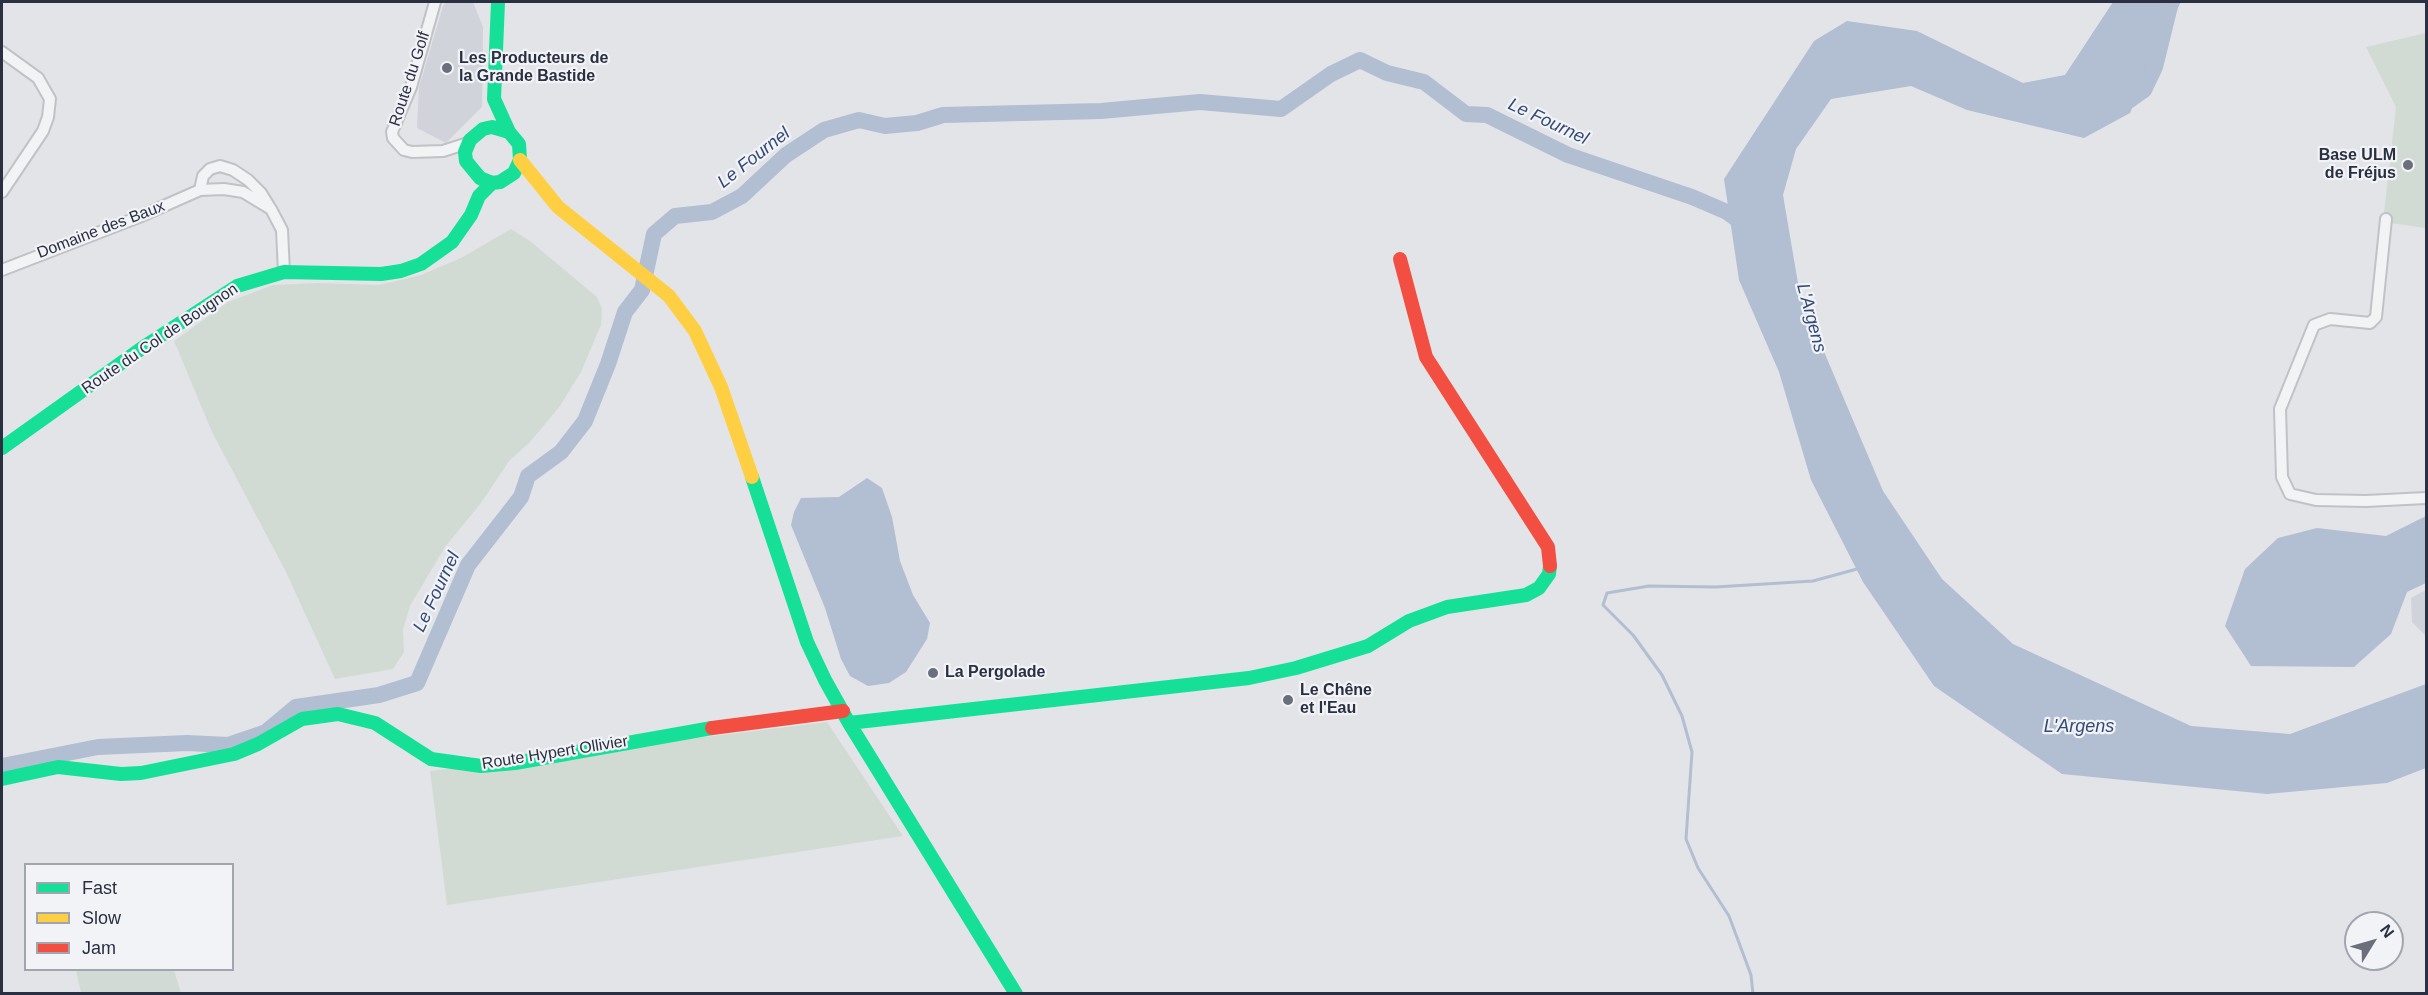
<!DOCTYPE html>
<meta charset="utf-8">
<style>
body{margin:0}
#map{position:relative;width:2428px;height:995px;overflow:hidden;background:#e3e4e7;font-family:Arial,sans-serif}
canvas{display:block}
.frame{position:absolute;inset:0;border:3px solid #2a3041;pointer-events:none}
.legend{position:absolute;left:24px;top:863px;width:210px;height:108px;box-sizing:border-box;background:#f1f3f7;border:2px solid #a1a5ae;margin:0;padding:8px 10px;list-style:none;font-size:18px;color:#2a3041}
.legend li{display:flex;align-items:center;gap:12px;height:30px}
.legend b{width:30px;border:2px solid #a1a5ae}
.north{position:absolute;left:2344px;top:911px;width:60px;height:60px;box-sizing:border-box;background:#f1f3f7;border:2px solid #a1a5ae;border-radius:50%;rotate:53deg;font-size:16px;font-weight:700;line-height:24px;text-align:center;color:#2a3041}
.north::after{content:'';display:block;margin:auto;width:21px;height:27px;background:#6b6f7b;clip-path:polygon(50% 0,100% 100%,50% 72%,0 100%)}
</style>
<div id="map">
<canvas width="2428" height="995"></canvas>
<div class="frame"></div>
<ul class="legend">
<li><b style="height:8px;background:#16e098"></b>Fast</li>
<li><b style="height:8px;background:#ffcf43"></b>Slow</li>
<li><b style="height:8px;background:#f24e42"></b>Jam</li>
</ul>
<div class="north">N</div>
</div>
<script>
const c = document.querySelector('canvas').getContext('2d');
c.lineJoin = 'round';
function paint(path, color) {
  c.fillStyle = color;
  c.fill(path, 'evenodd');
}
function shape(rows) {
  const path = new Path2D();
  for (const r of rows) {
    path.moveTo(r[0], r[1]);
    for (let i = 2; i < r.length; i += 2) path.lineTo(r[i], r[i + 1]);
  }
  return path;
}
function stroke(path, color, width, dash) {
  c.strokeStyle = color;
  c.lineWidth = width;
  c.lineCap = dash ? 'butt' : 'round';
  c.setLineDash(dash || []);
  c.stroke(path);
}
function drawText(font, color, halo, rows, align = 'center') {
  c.font = font + ' Arial,sans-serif';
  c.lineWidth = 4.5;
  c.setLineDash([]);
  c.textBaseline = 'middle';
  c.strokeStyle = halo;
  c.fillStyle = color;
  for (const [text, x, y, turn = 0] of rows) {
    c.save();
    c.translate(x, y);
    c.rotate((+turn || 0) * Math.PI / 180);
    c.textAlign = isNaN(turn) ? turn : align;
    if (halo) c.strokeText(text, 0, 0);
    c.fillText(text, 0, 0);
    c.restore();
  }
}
paint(shape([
 [446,2,473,2,483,27,482,107,446,143,417,128,419,87,443,6],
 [2426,590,2426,636,2412,622,2411,598]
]), '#d1d3da');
paint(shape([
 [2426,33,2426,228,2383,222,2396,107,2366,47],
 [511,229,530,241,597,297,602,309,601,325,581,372,560,406,530,442,509,461,481,503,445,547,410,606,403,630,404,652,393,669,335,679,285,570,212,432,174,341,228,302,273,285,318,283,379,285,421,275,461,258],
 [827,722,903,836,447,905,430,771],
 [76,970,174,970,181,993,81,993]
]), '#d2dbd3');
paint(shape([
 [2113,2,2181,2,2165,30,2130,113,2084,138,1967,110,1911,86,1831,99,1796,149,1783,195,1800,295,1883,491,1942,579,2013,644,2191,726,2290,734,2426,684,2426,768,2387,783,2267,794,2062,774,1934,686,1863,582,1811,480,1779,372,1739,280,1724,179,1814,41,1847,21,1917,31,2023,83,2065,75],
 [867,478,882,488,892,517,900,561,913,595,930,623,927,639,906,672,889,683,868,686,850,676,841,659,825,608,791,525,794,512,801,498,839,497],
 [2426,516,2426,583,2407,592,2391,634,2354,667,2251,666,2225,626,2245,569,2278,538,2317,528,2386,536]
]), '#b2bed2');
stroke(shape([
 [1753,994,1751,975,1729,916,1698,868,1686,839,1692,752,1682,716,1662,675,1633,635,1603,605,1607,593,1649,586,1716,587,1813,581,1857,569]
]), '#b2bed2', 3);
stroke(shape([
 [2120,107,2144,90,2155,67,2171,2],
 [2,766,98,747,187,743,228,745,266,732,296,707,379,695,417,683,468,565,521,497,528,476,561,452,585,421,608,364,625,312,642,290,654,234,675,216,712,212,742,196,786,155,824,130,859,120,885,126,917,123,943,115,1101,111,1200,102,1281,109,1331,74,1360,60,1387,73,1424,82,1466,114,1487,115,1568,155,1692,197,1727,212,1745,225]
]), '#b2bed2', 16);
const street = shape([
 [435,2,411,87,392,132,393,138,404,150,412,152,443,151,468,143],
 [2,52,38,78,50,99,48,117,43,131,2,192],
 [200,190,203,176,210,169,220,166,233,170,248,180,261,193,269,206],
 [2386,219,2376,317,2370,323,2330,319,2314,325,2280,409,2282,477,2290,494,2316,500,2366,501,2426,498],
 [2,270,139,217,200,190,224,189,243,192,271,209,282,230,284,272]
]);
stroke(street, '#c1c2c5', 14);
stroke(street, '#f2f3f5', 10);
stroke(shape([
 [498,2,494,99,509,132,519,144,520,160,514,173,500,182,492,183,480,178,466,161,465,152,470,140,483,129,492,127,509,132],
 [2,448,145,346,237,286,284,272,381,274,401,271,421,264,452,242,471,215,479,196,492,183],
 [752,477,807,642,825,680,849,723,1016,994],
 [849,723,1249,678,1296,668,1368,646,1409,621,1447,607,1526,595,1539,588,1549,574,1550,566],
 [2,779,58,767,121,774,141,773,234,754,258,744,302,719,338,714,375,723,431,759,481,766,515,763,712,728]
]), '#16e098', 14);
stroke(shape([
 [520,160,558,207,669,296,695,331,721,387,752,477]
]), '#ffcf43', 14);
stroke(shape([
 [1400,259,1426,357,1548,547,1550,566],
 [712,728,843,711]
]), '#f24e42', 14);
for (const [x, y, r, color] of [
 [447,68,6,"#6b6f7b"],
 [2408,165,6,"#6b6f7b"],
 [933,673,6,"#6b6f7b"],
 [1288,700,6,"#6b6f7b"]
]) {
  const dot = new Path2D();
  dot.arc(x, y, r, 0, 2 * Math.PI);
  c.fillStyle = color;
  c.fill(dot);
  stroke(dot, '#f1f3f7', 2);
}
drawText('bold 16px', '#2a3041', '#f1f3f7', [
 ["Les Producteurs de",459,59],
 ["la Grande Bastide",459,77],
 ["Base ULM",2396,156,"right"],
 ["de Fréjus",2396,174,"right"],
 ["La Pergolade",945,673],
 ["Le Chêne",1300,691],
 ["et l'Eau",1300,709]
], 'left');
drawText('16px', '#2a3041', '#f1f3f7', [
 ["Route du Golf",410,79,-72],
 ["Domaine des Baux",101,230,-21],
 ["Route du Col de Bougnon",160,339,-34],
 ["Route Hypert Ollivier",555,753,-9]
]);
drawText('italic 18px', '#344a74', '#f1f3f7', [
 ["Le Fournel",1548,122,25],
 ["Le Fournel",754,158,-38],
 ["L'Argens",1811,318,75],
 ["Le Fournel",437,592,-65],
 ["L'Argens",2079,727]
]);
</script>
